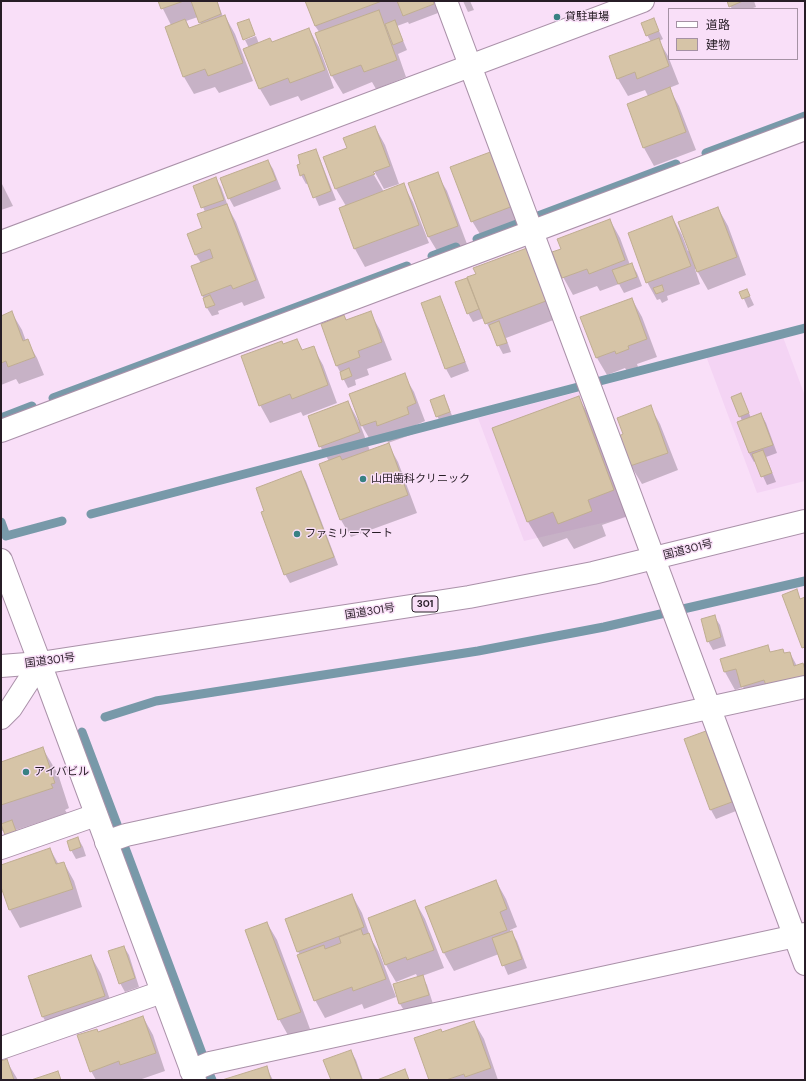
<!DOCTYPE html>
<meta charset="utf-8">
<style>
body{margin:0}
#map{position:relative;width:806px;height:1081px;overflow:hidden;background:#f9dff8;font-family:"DM Sans","Noto Sans JP",sans-serif}
canvas{display:block}
.frame{position:absolute;inset:0;border:2px solid #271d26;pointer-events:none}
.legend{position:absolute;left:668px;top:8px;width:130px;height:52px;box-sizing:border-box;background:#f9dff8;border:1px solid #a591a4;margin:0;padding:5px 7px;list-style:none;font-size:12px;color:#271d26}
.legend li{display:flex;align-items:center;gap:8px;height:20px}
.legend b{width:20px;border:1px solid #a591a4}
</style>
<div id="map">
<canvas width="806" height="1081"></canvas>
<div class="frame"></div>
<ul class="legend">
<li><b style="height:5px;background:#fff"></b>道路</li>
<li><b style="height:11px;background:#d6c4a7"></b>建物</li>
</ul>
</div>
<script>
const c = document.querySelector('canvas').getContext('2d');
c.lineJoin = 'round';
function paint(path, color) {
  c.fillStyle = color;
  c.fill(path, 'evenodd');
}
function shape(rows) {
  const path = new Path2D();
  for (const r of rows) {
    path.moveTo(r[0], r[1]);
    for (let i = 2; i < r.length; i += 2) path.lineTo(r[i], r[i + 1]);
  }
  return path;
}
function stroke(path, color, width, dash) {
  c.strokeStyle = color;
  c.lineWidth = width;
  c.lineCap = dash ? 'butt' : 'round';
  c.setLineDash(dash || []);
  c.stroke(path);
}
function drawText(font, color, halo, rows, align = 'center') {
  c.font = font + ' "DM Sans","Noto Sans JP",sans-serif';
  c.lineWidth = 3;
  c.setLineDash([]);
  c.textBaseline = 'middle';
  c.strokeStyle = halo;
  c.fillStyle = color;
  for (const [text, x, y, turn = 0] of rows) {
    c.save();
    c.translate(x, y);
    c.rotate((+turn || 0) * Math.PI / 180);
    c.textAlign = isNaN(turn) ? turn : align;
    if (halo) c.strokeText(text, 0, 0);
    c.fillText(text, 0, 0);
    c.restore();
  }
}
paint(shape([
 [783,337,805,396,805,481,757,493,706,356],
 [582,391,629,517,524,541,478,418]
]), '#f4d4f4');
paint(shape([
 [159,1,217,1,223,17,225,16,235,34,253,81,219,93,215,87,194,94,184,77,166,27,171,25],
 [198,17,202,25,190,29,186,21],
 [306,1,434,1,438,13,409,24,408,22,397,26,407,50,398,54,406,77,376,89,372,82,343,94,332,76,317,34,320,33,315,26],
 [463,1,470,1,474,10,468,12],
 [728,1,754,1,756,7,750,9,732,9],
 [653,19,663,39,659,41,668,56,679,84,669,88,679,106,696,150,654,166,644,148,628,104,648,96,645,90,628,96,618,79,610,57,651,42,647,35],
 [309,29,319,47,334,88,301,101,298,96,270,106,260,89,245,49,249,48,245,40,256,36,259,44,272,43],
 [375,127,385,145,399,184,384,189,373,169,371,170,384,192,403,184,413,202,429,243,365,267,355,249,340,208,346,206,336,189,349,149],
 [315,150,320,159,336,200,319,206,309,183,306,184,301,175,302,164],
 [492,152,523,224,483,239,472,221,452,167],
 [268,161,273,169,281,189,234,207,229,198],
 [437,174,447,191,467,244,439,254,428,236],
 [216,179,221,187,229,209,236,222,265,298,244,306,242,302,218,311,219,314,212,316,207,308,192,266,201,263,196,255,188,234,204,228,205,212,195,187],
 [1,182,13,206,1,210],
 [718,208,728,226,746,275,708,290,696,269,695,269,700,284,667,296,668,300,662,303,660,299,657,300,647,282,672,217,682,235,688,251,690,251],
 [610,220,620,238,630,265,632,265,637,273,642,286,624,293,619,284,600,291,597,286,573,295,563,277,562,250],
 [526,249,556,319,506,338,511,352,503,354,484,318,473,322,468,313,467,279,470,285,477,274],
 [747,290,754,305,748,308,741,292],
 [439,298,444,306,469,371,451,378,446,369,422,304],
 [632,299,642,317,657,357,637,364,638,367,627,371,625,368,607,375,597,358],
 [370,312,380,330,392,360,367,369,369,375,355,380,356,385,348,388,337,366,322,324,344,316,347,321],
 [12,313,22,330,26,341,27,341,37,358,44,375,19,384,16,379,1,385,1,317],
 [297,340,303,351,313,347,323,365,337,403,303,416,301,412,270,423,260,405,283,345],
 [404,375,414,392,425,421,416,425,419,432,388,443,386,438,372,443,361,424,360,424,370,451,388,444,398,462,417,513,351,537,341,520,329,461,320,446,348,402,359,422,360,421],
 [741,394,751,418,761,414,766,423,777,453,766,457,776,482,767,485,756,461,754,462,749,453,738,422,742,421,740,416],
 [443,396,448,405,454,421,442,425,437,416],
 [578,397,593,422,628,516,602,525,606,536,574,549,567,538,543,547,528,522],
 [650,406,660,424,678,470,642,484,631,466,620,436,624,434],
 [301,472,306,481,338,565,290,583,285,574,265,511],
 [714,616,720,625,726,646,713,650,708,641],
 [767,646,771,653,783,650,785,654,790,653,797,666,802,664,805,669,805,697,778,705,774,698,752,704,743,687,735,690,725,672,721,659],
 [705,732,710,741,736,811,716,819,711,810,685,740],
 [43,749,58,774,69,808,65,810,67,813,16,830,21,843,5,830,2,831,1,829,1,763],
 [78,838,83,847,86,856,76,859,71,850],
 [50,849,59,865,64,863,74,881,82,907,20,928,10,910,1,884,1,866],
 [496,881,506,899,517,927,510,930,517,941,527,968,508,975,499,954,454,971,444,953,426,907],
 [352,895,362,913,371,939,379,952,396,997,364,1009,362,1004,325,1018,315,1000,298,951],
 [415,901,425,919,444,968,422,976,427,985,433,1004,405,1012,400,1004,418,978,416,974,396,982,386,965,369,918],
 [267,923,277,940,310,1029,289,1037,279,1019],
 [124,947,129,955,139,987,125,992,120,983],
 [91,956,101,974,115,1014,53,1034,43,1017,29,977],
 [143,1017,153,1035,165,1071,139,1080,96,1080,91,1071,98,1033],
 [474,1022,484,1039,498,1080,430,1080,441,1030,442,1033],
 [351,1051,356,1060,363,1080,332,1080],
 [6,1060,18,1080,1,1080,1,1062],
 [266,1067,273,1080,225,1080]
]), '#0003');
stroke(shape([
 [706,153,805,116],
 [538,216,676,164],
 [477,239,517,224],
 [432,256,456,247],
 [600,381,805,328],
 [53,398,407,266],
 [1,418,32,406],
 [91,514,578,387],
 [1,522,6,536,62,521],
 [683,609,805,581],
 [105,717,156,701,478,651,604,627,665,613],
 [82,732,118,827],
 [124,845,203,1056],
 [209,1073,212,1080]
]), '#7899a9', 9);
const building = shape([
 [158,1,184,1,161,9,158,1],
 [191,1,217,1,221,14,199,23,191,1],
 [305,1,382,1,315,26,305,1],
 [397,1,433,1,434,4,403,16,397,1],
 [727,1,743,1,729,7,727,1],
 [379,10,397,60,364,72,361,65,331,76,315,33,379,10],
 [225,15,243,63,208,76,205,69,183,77,165,27,185,19,189,28,225,15],
 [654,18,659,31,646,36,641,23,654,18],
 [249,19,255,35,243,40,237,23,249,19],
 [395,20,403,41,393,45,385,24,395,20],
 [309,28,325,70,290,83,288,78,259,89,243,49,270,38,272,42,309,28],
 [659,38,669,66,637,79,635,72,617,79,609,56,659,38],
 [670,87,686,132,643,148,627,104,670,87],
 [375,126,390,166,373,172,375,174,335,189,323,157,347,148,343,138,375,126],
 [316,149,331,191,313,198,304,174,300,176,297,165,300,164,298,155,316,149],
 [493,151,513,206,471,222,450,167,493,151],
 [268,160,276,180,228,199,220,178,268,160],
 [438,172,458,226,428,237,408,183,438,172],
 [216,177,224,200,201,208,193,186,216,177],
 [404,183,419,225,354,249,339,208,404,183],
 [227,204,256,280,233,289,231,285,202,296,191,266,213,258,210,249,195,255,187,234,202,228,197,214,227,204],
 [718,207,737,257,697,272,678,222,718,207],
 [672,216,691,266,646,283,628,233,672,216],
 [610,219,625,260,589,274,587,269,562,278,552,252,561,249,557,239,610,219],
 [527,248,546,301,485,324,467,277,476,274,473,268,527,248],
 [632,263,637,277,618,284,612,270,632,263],
 [467,278,479,309,467,314,455,282,467,278],
 [662,285,664,291,656,294,653,288,662,285],
 [747,289,750,296,742,299,739,292,747,289],
 [210,295,215,305,206,308,203,298,210,295],
 [440,296,465,362,445,369,421,303,440,296],
 [632,298,647,339,628,346,629,349,616,354,615,351,596,358,580,317,632,298],
 [12,311,23,341,28,339,35,357,8,367,6,361,1,363,1,316,12,311],
 [371,311,382,342,358,351,360,357,336,366,321,324,344,315,346,320,371,311],
 [499,321,507,343,497,346,489,325,499,321],
 [297,339,302,350,314,346,328,385,292,399,290,394,259,406,241,356,282,341,283,344,297,339],
 [349,368,352,376,342,380,340,372,349,368],
 [405,373,416,403,407,407,409,414,377,426,376,421,361,426,349,394,405,373],
 [741,393,749,413,739,417,731,397,741,393],
 [444,395,450,412,436,417,430,400,444,395],
 [579,396,614,490,588,500,592,511,558,524,553,512,527,522,492,428,579,396],
 [348,401,360,432,319,447,308,416,348,401],
 [651,405,668,453,630,466,619,436,623,434,617,418,651,405],
 [761,413,773,445,749,453,737,422,761,413],
 [389,443,408,495,340,520,319,464,340,456,342,460,389,443],
 [763,450,772,473,761,477,752,454,763,450],
 [301,471,334,557,284,575,261,512,264,511,256,488,301,471],
 [797,589,800,599,805,597,805,647,802,648,782,595,797,589],
 [715,615,721,637,707,642,701,619,715,615],
 [768,645,770,652,783,649,784,653,790,652,794,666,803,663,805,670,805,677,767,688,764,680,741,687,736,669,724,672,720,659,768,645],
 [706,731,732,802,710,810,684,739,706,731],
 [43,747,55,783,51,784,53,788,1,805,1,762,43,747],
 [12,820,17,834,6,838,1,824,12,820],
 [78,837,81,847,70,851,67,841,78,837],
 [50,848,56,864,64,862,73,889,9,910,1,887,1,865,50,848],
 [496,880,507,909,500,912,507,930,443,953,425,907,496,880],
 [352,894,364,927,297,952,285,919,352,894],
 [415,900,434,950,407,960,406,957,385,965,368,918,415,900],
 [267,922,301,1012,278,1020,245,930,267,922],
 [361,929,363,935,369,933,386,979,353,991,352,987,314,1001,297,955,324,945,325,949,341,943,339,937,361,929],
 [512,931,522,959,502,966,492,938,512,931],
 [124,946,135,978,119,984,108,951,124,946],
 [91,955,105,996,42,1017,28,976,91,955],
 [423,975,429,995,399,1004,393,984,423,975],
 [143,1016,156,1053,120,1065,119,1061,90,1072,77,1035,97,1029,98,1032,143,1016],
 [474,1021,491,1068,465,1077,464,1074,446,1080,429,1080,414,1038,441,1029,442,1032,474,1021],
 [351,1050,362,1080,331,1080,323,1060,351,1050],
 [7,1059,14,1080,1,1080,1,1061,7,1059],
 [267,1066,271,1080,222,1080,267,1066],
 [405,1069,409,1080,377,1080,405,1069],
 [58,1071,61,1080,31,1080,58,1071]
]);
paint(building, '#d6c4a7');
stroke(building, '#bfad91', 1);
const minor = shape([
 [446,1,805,964],
 [1,242,643,1],
 [1,431,805,129],
 [1,560,40,663],
 [106,842,126,835,805,687],
 [1,848,96,815],
 [1,1048,162,992],
 [191,1071,210,1063,805,934]
]);
const tertiary = shape([
 [40,663,195,1080],
 [1,718,11,708,40,663]
]);
const trunk = shape([
 [1,666,40,663,469,597,593,573,805,521]
]);
stroke(minor, '#aa91a9', 24);
stroke(tertiary, '#aa91a9', 24);
stroke(trunk, '#aa91a9', 24);
stroke(minor, '#fff', 22);
stroke(tertiary, '#fff', 22);
stroke(trunk, '#fff', 22);
for (const [x, y, r, color] of [
 [557,17,4,"#388183"],
 [363,479,4,"#388183"],
 [297,534,4,"#388183"],
 [26,772,4,"#388183"]
]) {
  const dot = new Path2D();
  dot.arc(x, y, r, 0, 2 * Math.PI);
  c.fillStyle = color;
  c.fill(dot);
  stroke(dot, '#f9dff8', 1.5);
}
for (const [x, y, w] of [
 [425,604,26]
]) {
  const box = new Path2D();
  box.roundRect(x - w / 2, y - 8, w, 16, 3);
  c.fillStyle = '#f9dff8';
  c.fill(box);
  stroke(box, '#271d26', 1);
}
drawText('bold 10px', '#271d26', null, [
 ["301",425,604]
]);
drawText('11px', '#271d26', '#f9dff8', [
 ["貸駐車場",565,17],
 ["山田歯科クリニック",371,479],
 ["ファミリーマート",305,534],
 ["アイバビル",34,772]
], 'left');
drawText('11px', '#271d26', '#f9dff8', [
 ["国道301号",688,550,-14],
 ["国道301号",370,612,-9],
 ["国道301号",50,661,-7]
]);
</script>
